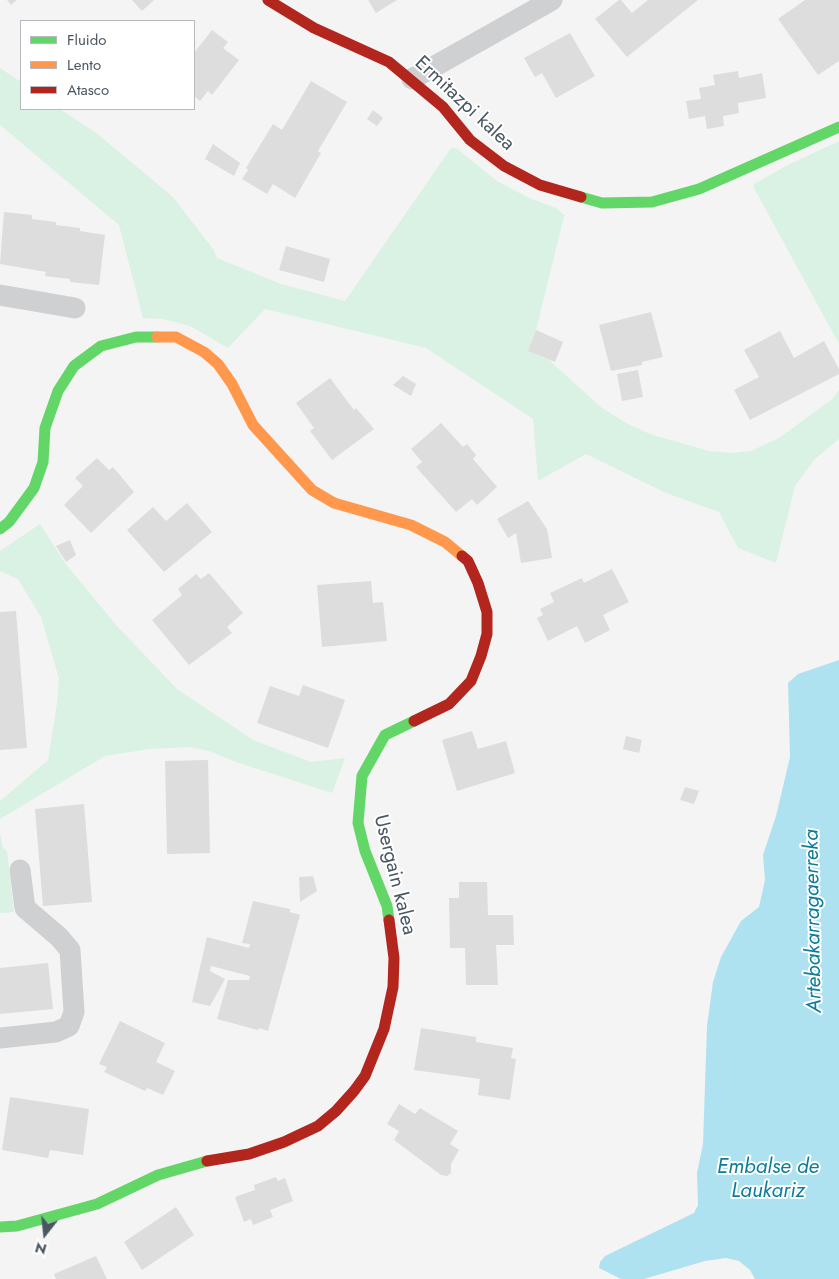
<!DOCTYPE html>
<style>
body{margin:0}
#map{position:relative;width:839px;height:1279px;overflow:hidden;background:#f4f4f4;font-family:Jost,sans-serif}
canvas{display:block}
.legend{position:absolute;left:20px;top:20px;width:175px;height:90px;box-sizing:border-box;background:#fff;border:1px solid #b7bbc0;margin:0;padding:6px 9px;list-style:none;font-size:15px;color:#4a5661}
.legend li{display:flex;align-items:center;gap:10px;height:25px}
.legend b{width:25px;border:1px solid #b7bbc0}
.north{position:absolute;left:20px;top:1209px;width:50px;height:50px;-webkit-text-stroke:4px #fff;paint-order:stroke;rotate:196deg;font-size:14px;font-weight:700;line-height:20px;text-align:center;color:#4a5661}
.north::after{content:'';display:block;margin:auto;width:18px;height:22px;background:#4a5661;clip-path:polygon(50% 0,100% 100%,50% 72%,0 100%)}
</style>
<div id="map">
<canvas width="839" height="1279"></canvas>
<ul class="legend">
<li><b style="height:6px;background:#63d668"></b>Fluido</li>
<li><b style="height:6px;background:#ff974d"></b>Lento</li>
<li><b style="height:6px;background:#b3261e"></b>Atasco</li>
</ul>
<div class="north">N</div>
</div>
<script>
const c = document.querySelector('canvas').getContext('2d');
c.lineJoin = 'round';
function paint(path, color) {
  c.fillStyle = color;
  c.fill(path, 'evenodd');
}
function shape(rows) {
  const path = new Path2D();
  for (const r of rows) {
    path.moveTo(r[0], r[1]);
    for (let i = 2; i < r.length; i += 2) path.lineTo(r[i], r[i + 1]);
  }
  return path;
}
function stroke(path, color, width, dash) {
  c.strokeStyle = color;
  c.lineWidth = width;
  c.lineCap = dash ? 'butt' : 'round';
  c.setLineDash(dash || []);
  c.stroke(path);
}
function drawText(font, color, halo, rows, align = 'center') {
  c.font = font + ' Jost,sans-serif';
  c.lineWidth = 4;
  c.setLineDash([]);
  c.textBaseline = 'middle';
  c.strokeStyle = halo;
  c.fillStyle = color;
  for (const [text, x, y, turn = 0] of rows) {
    c.save();
    c.translate(x, y);
    c.rotate((+turn || 0) * Math.PI / 180);
    c.textAlign = isNaN(turn) ? turn : align;
    if (halo) c.strokeText(text, 0, 0);
    c.fillText(text, 0, 0);
    c.restore();
  }
}
paint(shape([
 [0,68,21,82,21,109,60,109,95,132,173,197,213,249,217,258,281,284,345,301,451,148,456,148,497,181,529,198,556,208,565,216,564,216,536,330,528,351,549,360,602,408,626,423,650,434,709,451,732,453,751,451,779,438,831,400,839,390,839,439,814,460,795,486,776,563,738,548,719,512,666,493,586,454,538,481,533,419,426,348,265,309,228,348,190,326,163,319,143,318,119,225,0,125],
 [839,141,839,344,754,188,754,184,788,165],
 [40,524,65,563,117,626,177,689,253,740,311,762,345,758,332,793,236,762,209,751,189,747,149,749,105,756,0,819,0,801,48,760,57,703,59,678,41,617,18,579,0,571,0,551],
 [0,833,3,848,7,851,14,912,0,913]
]), '#d9f2e3');
paint(shape([
 [839,660,839,1279,755,1279,750,1270,739,1261,726,1258,705,1261,644,1279,621,1279,599,1268,600,1262,605,1256,694,1213,698,1205,697,1173,703,1144,707,1026,713,982,721,957,741,921,759,907,765,880,763,855,776,816,790,757,788,683,798,674]
]), '#aee2f0');
paint(shape([
 [7,0,17,0,11,5],
 [132,0,154,0,142,11],
 [368,0,397,0,376,13],
 [619,0,621,0,632,13,648,0,698,0,627,57,595,19],
 [805,0,839,0,839,61,818,75,778,19],
 [212,30,228,42,223,48,239,60,212,95,208,91,200,101,194,96,194,53],
 [570,33,595,76,556,98,542,73,535,77,524,58],
 [738,71,739,78,762,73,766,98,738,103,739,113,723,116,724,126,707,129,705,116,689,119,686,101,701,99,699,88,715,85,713,75],
 [311,81,347,102,318,151,321,153,295,198,273,184,267,194,242,179,248,170,246,168,273,124,282,130],
 [373,110,383,118,377,126,367,119],
 [213,144,240,163,234,176,205,159],
 [4,212,32,215,32,219,56,222,56,225,80,228,80,231,105,235,99,285,70,282,70,279,45,276,46,272,0,264],
 [286,246,330,259,324,282,279,270],
 [651,312,663,357,642,362,642,365,611,371,599,325],
 [536,330,563,342,555,362,528,351],
 [780,331,794,358,824,341,839,369,839,374,750,420,734,390,759,377,744,350],
 [638,370,643,397,622,401,617,374],
 [403,376,416,384,411,396,393,385],
 [330,378,354,410,356,408,374,429,332,460,310,431,314,428,296,403],
 [441,423,463,447,467,444,476,455,473,459,497,487,477,505,472,499,456,512,416,467,422,462,411,449],
 [97,458,109,470,113,467,134,492,91,533,64,505,83,486,75,478],
 [528,501,547,529,552,558,521,563,516,533,508,538,497,519],
 [187,503,212,532,164,572,127,530,153,507,166,521],
 [70,540,76,555,66,562,56,546],
 [612,569,629,602,603,615,610,630,585,643,577,626,548,641,537,618,543,615,540,609,554,602,550,593,582,578,584,583],
 [209,573,243,613,227,627,232,633,189,665,152,620,182,595,178,589,196,574,201,579],
 [371,581,373,603,383,602,387,641,322,647,317,585],
 [16,611,27,748,0,750,0,612],
 [303,685,345,700,328,748,257,723,270,686,299,696],
 [472,731,478,749,506,741,515,773,457,791,442,740],
 [626,736,642,740,639,753,623,749],
 [208,760,210,853,167,854,165,761],
 [685,787,699,791,694,804,680,800],
 [84,804,92,902,43,906,35,809],
 [313,876,317,891,300,902,299,877],
 [459,882,487,882,488,915,513,915,514,945,496,945,498,985,466,985,465,948,450,948,449,898,459,898],
 [253,901,290,909,290,912,300,915,268,1031,259,1028,258,1030,217,1019,228,980,249,980,250,976,211,966,210,971,225,979,210,1006,192,1002,207,937,249,948,250,944,242,943],
 [48,963,53,1009,0,1014,0,968],
 [120,1021,165,1043,156,1062,175,1071,163,1095,147,1088,145,1091,104,1072,107,1067,99,1064],
 [421,1028,476,1037,476,1042,513,1048,511,1058,516,1059,510,1100,478,1095,480,1079,414,1070],
 [10,1097,89,1109,83,1155,50,1150,48,1158,2,1150],
 [399,1104,415,1114,420,1108,458,1131,450,1144,459,1150,451,1164,451,1173,447,1176,441,1175,394,1140,399,1131,387,1124],
 [276,1177,278,1181,285,1178,293,1201,270,1210,273,1217,253,1225,251,1219,244,1222,235,1197,255,1190,254,1185],
 [176,1207,194,1235,142,1270,124,1242],
 [96,1256,107,1279,56,1279,54,1274]
]), '#ddddde');
stroke(shape([
 [412,79,552,0],
 [0,295,75,308],
 [0,1038,56,1032,69,1026,74,1012,70,950,59,937,25,908,20,870]
]), '#ced0d2', 21);
stroke(shape([
 [581,197,602,203,652,202,699,189,839,127],
 [0,529,9,522,34,488,43,462,45,428,58,391,74,366,101,346,136,337,157,337],
 [389,920,387,906,365,851,358,823,362,776,385,735,414,721],
 [0,1227,17,1226,97,1204,158,1175,207,1161]
]), '#63d668', 11);
stroke(shape([
 [157,337,176,337,204,352,218,364,232,384,253,425,312,490,334,503,411,525,445,542,462,556]
]), '#ff974d', 11);
stroke(shape([
 [268,0,314,28,389,62,443,107,470,140,504,166,540,185,581,197],
 [414,721,449,704,471,681,481,656,487,634,487,612,478,583,468,561,462,556],
 [207,1161,249,1154,284,1142,318,1126,336,1111,354,1091,365,1076,384,1029,393,987,394,958,389,920]
]), '#b3261e', 11);
drawText('20px', '#4a5661', '#fff', [
 ["Ermitazpi kalea",464,104,43],
 ["Usergain kalea",394,875,76]
]);
drawText('italic 21px', '#0c7c9b', '#fff', [
 ["Artebakarragaerreka",814,921,-91],
 ["Embalse de",768,1168],
 ["Laukariz",768,1192]
]);
</script>
